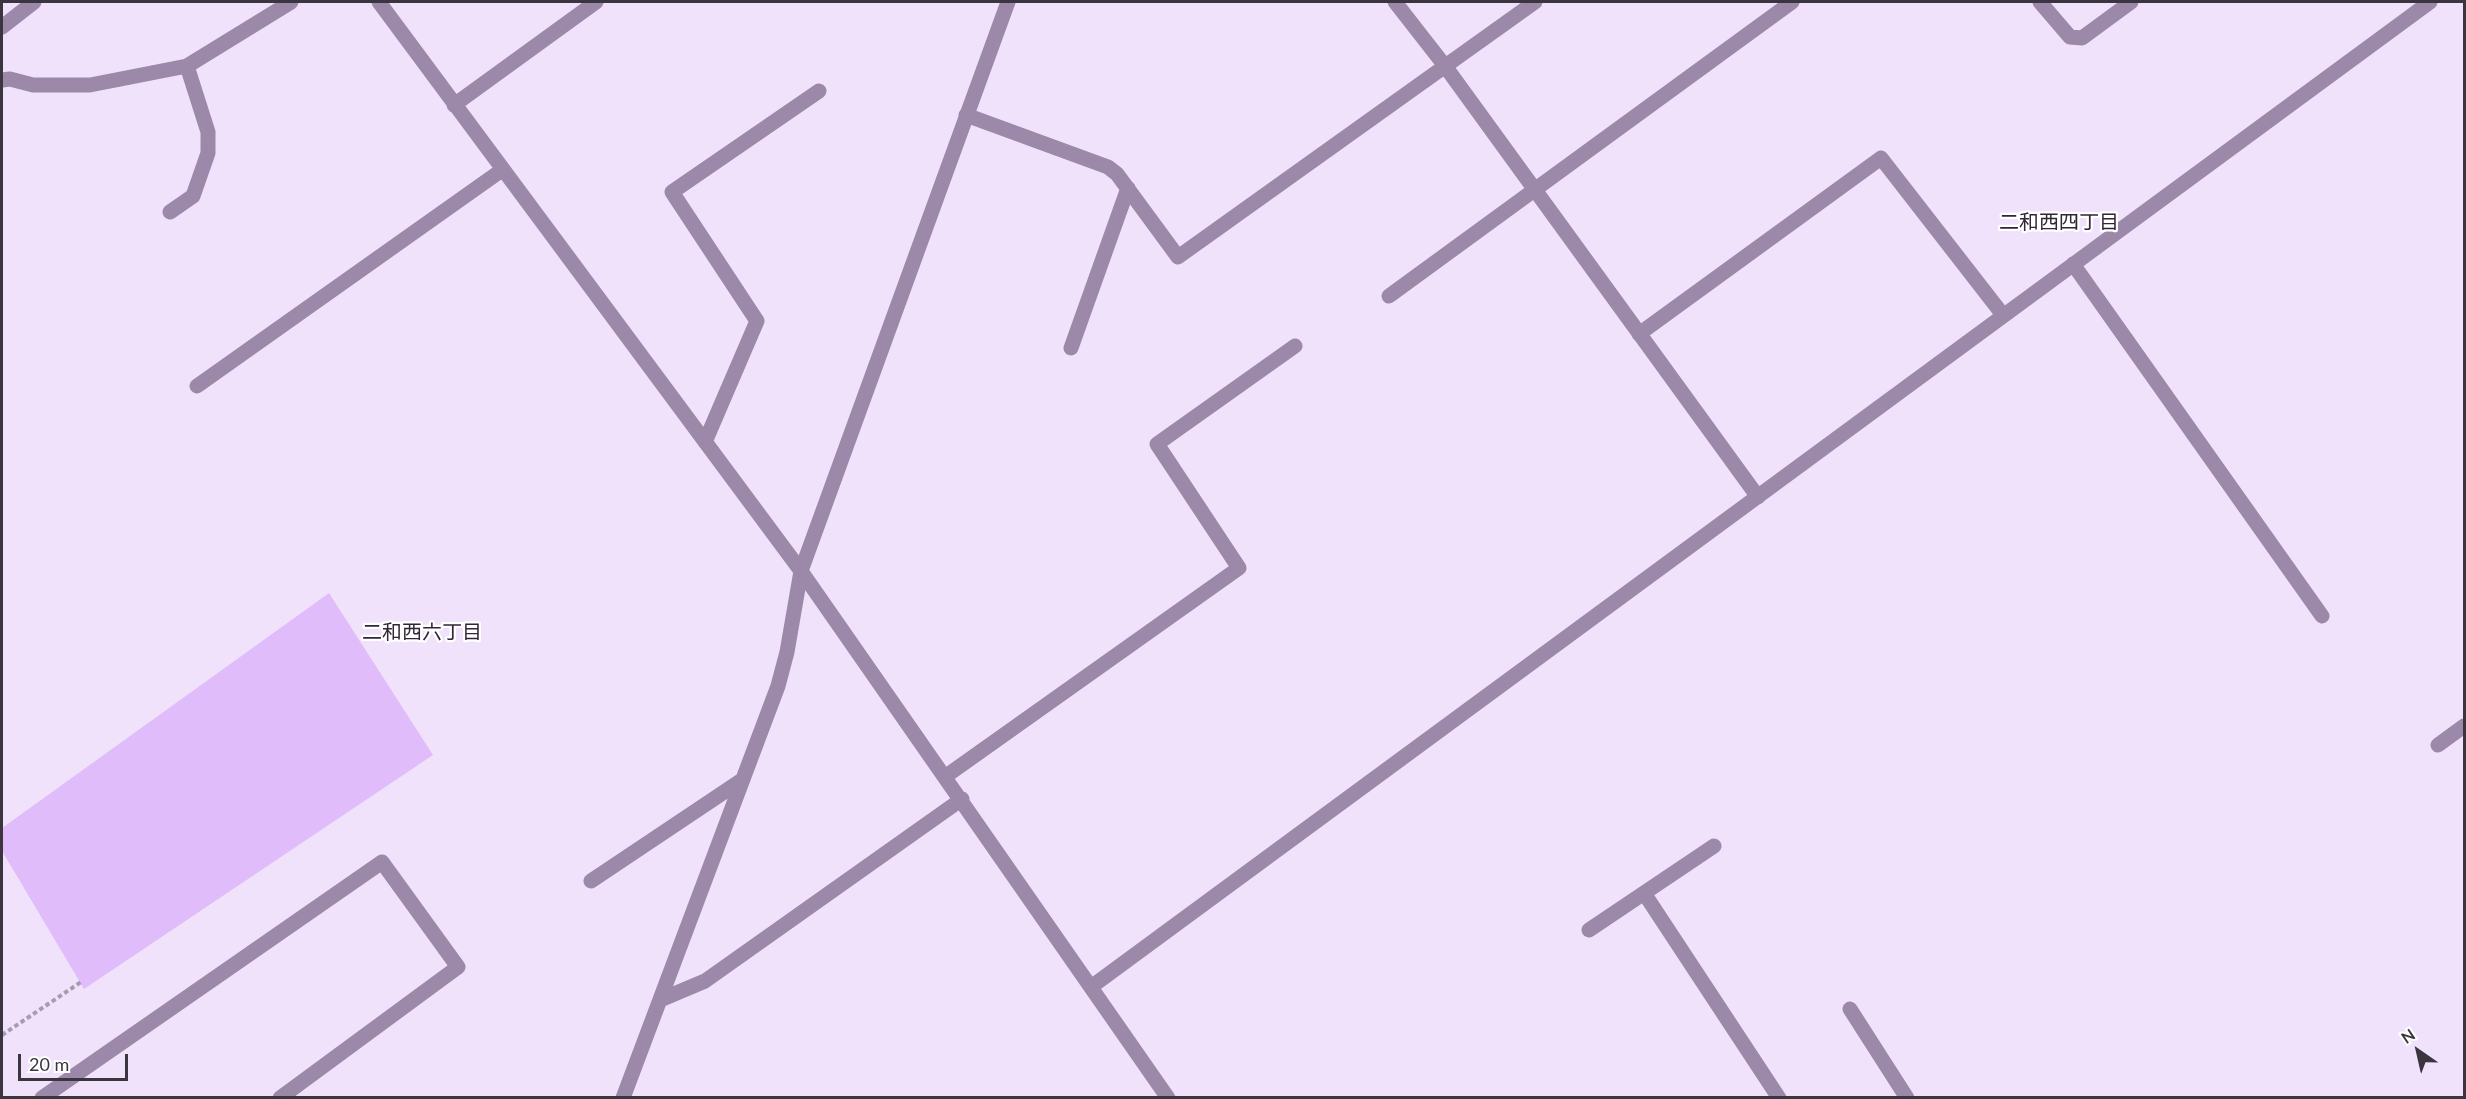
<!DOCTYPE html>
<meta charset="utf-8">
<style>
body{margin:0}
#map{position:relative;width:2466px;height:1099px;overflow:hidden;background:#f1e2fc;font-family:Lato,sans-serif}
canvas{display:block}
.frame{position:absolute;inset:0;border:3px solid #3b353f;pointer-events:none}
.north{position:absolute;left:2388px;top:1021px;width:60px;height:60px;-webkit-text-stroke:4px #fff;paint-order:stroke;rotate:326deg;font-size:16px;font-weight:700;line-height:24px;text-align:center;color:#3b353f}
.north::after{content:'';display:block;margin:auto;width:21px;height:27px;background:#3b353f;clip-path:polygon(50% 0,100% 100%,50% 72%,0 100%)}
.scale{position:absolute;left:18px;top:1054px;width:110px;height:27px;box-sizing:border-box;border:3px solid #3b353f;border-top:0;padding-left:8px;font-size:18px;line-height:21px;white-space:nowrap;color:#3b353f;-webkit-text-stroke:4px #fff;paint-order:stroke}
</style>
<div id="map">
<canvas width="2466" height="1099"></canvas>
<div class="frame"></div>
<div class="north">N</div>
<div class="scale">20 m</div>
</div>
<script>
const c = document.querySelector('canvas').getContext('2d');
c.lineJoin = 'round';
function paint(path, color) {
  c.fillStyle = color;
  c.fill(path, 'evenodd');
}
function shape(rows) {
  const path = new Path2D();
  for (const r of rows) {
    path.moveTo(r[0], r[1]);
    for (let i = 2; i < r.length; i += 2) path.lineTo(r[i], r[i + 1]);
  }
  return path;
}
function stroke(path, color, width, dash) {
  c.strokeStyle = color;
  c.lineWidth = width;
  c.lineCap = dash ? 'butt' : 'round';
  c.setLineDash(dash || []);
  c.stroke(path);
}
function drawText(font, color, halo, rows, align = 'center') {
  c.font = font + ' Lato,"Noto Sans JP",sans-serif';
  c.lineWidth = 4.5;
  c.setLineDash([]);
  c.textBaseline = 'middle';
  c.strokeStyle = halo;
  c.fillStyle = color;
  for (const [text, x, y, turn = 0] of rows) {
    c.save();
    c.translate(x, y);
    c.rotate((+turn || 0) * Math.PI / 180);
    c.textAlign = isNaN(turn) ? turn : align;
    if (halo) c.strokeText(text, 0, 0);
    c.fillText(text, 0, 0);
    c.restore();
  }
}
paint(shape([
 [329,593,433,755,84,989,2,851,2,828]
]), '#e1bcfb');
stroke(shape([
 [2,1035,81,982]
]), '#a79caf', 4, [4.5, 3]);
stroke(shape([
 [379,2,801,571,1168,1098],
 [1395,2,1445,66,1758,497],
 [2040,2,2070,37,2082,38,2131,2],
 [2,27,34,2],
 [2,80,10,79,33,85,90,85,187,66,291,2],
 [454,105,596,2],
 [966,115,1108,167,1117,174,1178,257,1535,2],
 [170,212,193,196,208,153,208,132,187,66],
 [2073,264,2322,616],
 [1389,296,1792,2],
 [1639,334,1881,158,2003,315],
 [1071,348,1128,188],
 [197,386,502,170],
 [705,442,757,321,672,192,819,91],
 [2438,745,2464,726],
 [946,776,1239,568,1157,444,1295,346],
 [591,881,742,780],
 [1644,893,1779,1098],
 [1589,930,1714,846],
 [1091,987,2430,2],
 [660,1000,705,981,962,799],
 [1850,1009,1907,1098],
 [42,1098,382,862,458,967,280,1098],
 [623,1098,778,686,787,652,801,571,1008,2]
]), '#9c89aa', 15);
drawText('20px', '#312538', '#fff', [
 ["二和西四丁目",2059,223],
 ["二和西六丁目",422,633]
]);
</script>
